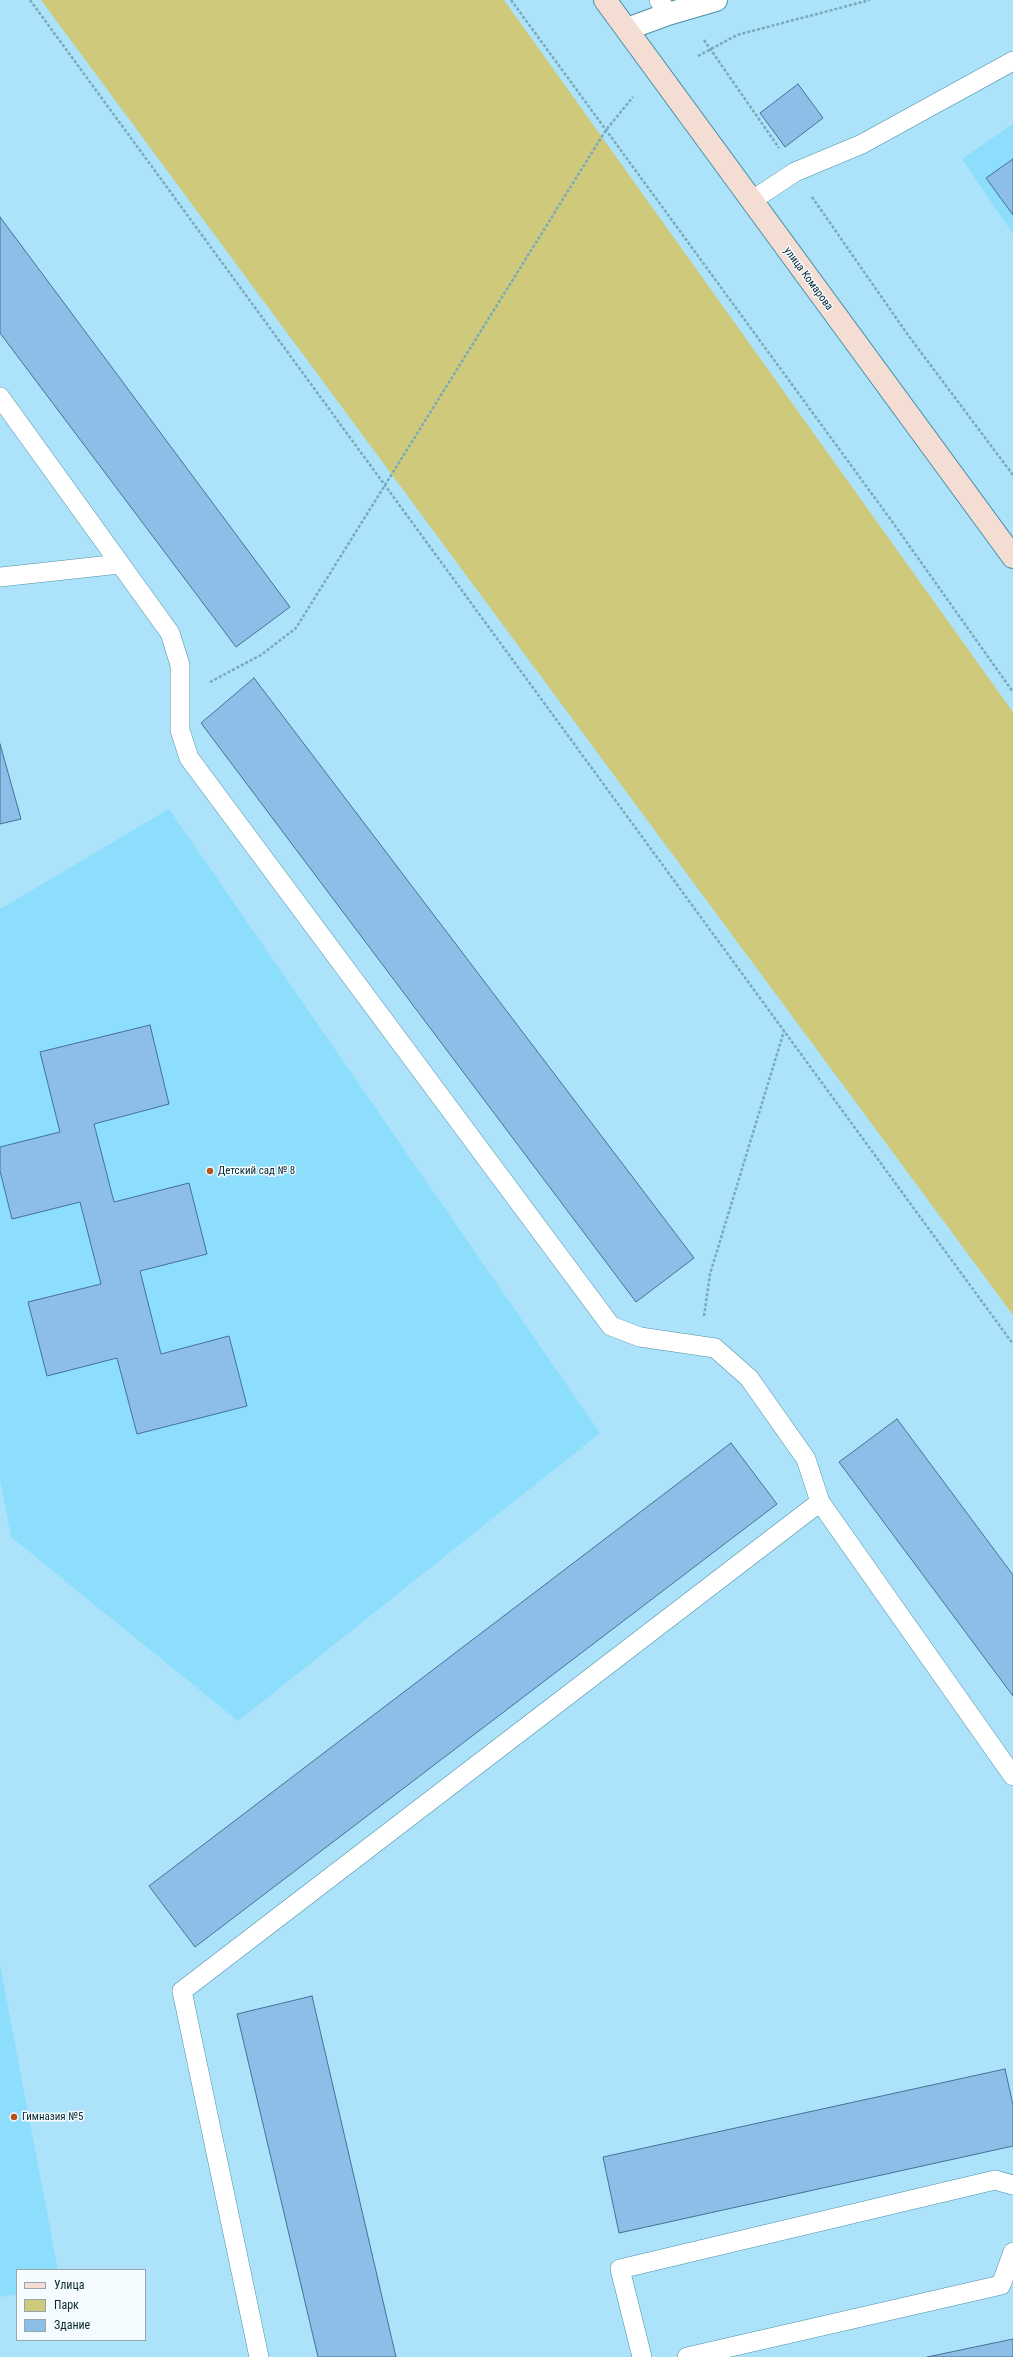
<!DOCTYPE html>
<meta charset="utf-8">
<style>
body{margin:0}
#map{position:relative;width:1013px;height:2357px;overflow:hidden;background:#ace3fa;font-family:"Roboto Condensed",sans-serif}
canvas{display:block}
.legend{position:absolute;left:16px;top:2269px;width:130px;height:72px;box-sizing:border-box;background:#f5fcff;border:1px solid #97a7ad;margin:0;padding:5px 7px;list-style:none;font-size:12px;color:#092731}
.legend li{display:flex;align-items:center;gap:8px;height:20px}
.legend b{width:20px;border:1px solid #97a7ad}
</style>
<div id="map">
<canvas width="1013" height="2357"></canvas>
<ul class="legend">
<li><b style="height:5px;background:#f4ddd2"></b>Улица</li>
<li><b style="height:11px;background:#cfc97b"></b>Парк</li>
<li><b style="height:11px;background:#8cbee8"></b>Здание</li>
</ul>
</div>
<script>
const c = document.querySelector('canvas').getContext('2d');
c.lineJoin = 'round';
function paint(path, color) {
  c.fillStyle = color;
  c.fill(path, 'evenodd');
}
function shape(rows) {
  const path = new Path2D();
  for (const r of rows) {
    path.moveTo(r[0], r[1]);
    for (let i = 2; i < r.length; i += 2) path.lineTo(r[i], r[i + 1]);
  }
  return path;
}
function stroke(path, color, width, dash) {
  c.strokeStyle = color;
  c.lineWidth = width;
  c.lineCap = dash ? 'butt' : 'round';
  c.setLineDash(dash || []);
  c.stroke(path);
}
function drawText(font, color, halo, rows, align = 'center') {
  c.font = font + ' "Roboto Condensed",sans-serif';
  c.lineWidth = 3;
  c.setLineDash([]);
  c.textBaseline = 'middle';
  c.strokeStyle = halo;
  c.fillStyle = color;
  for (const [text, x, y, turn = 0] of rows) {
    c.save();
    c.translate(x, y);
    c.rotate((+turn || 0) * Math.PI / 180);
    c.textAlign = isNaN(turn) ? turn : align;
    if (halo) c.strokeText(text, 0, 0);
    c.fillText(text, 0, 0);
    c.restore();
  }
}
paint(shape([
 [1013,124,1013,234,962,159],
 [169,809,600,1433,238,1721,11,1537,0,1479,0,909],
 [0,1965,58,2270,17,2270,17,2294,0,2297]
]), '#8dddfc');
paint(shape([
 [41,0,504,0,1013,712,1013,1315]
]), '#cfc97b');
const building = shape([
 [798,84,823,118,785,147,760,113,798,84],
 [1013,159,1013,215,986,178,1013,159],
 [0,217,290,607,236,647,0,333,0,217],
 [254,678,694,1258,636,1302,201,723,254,678],
 [0,744,21,819,0,824,0,744],
 [150,1025,169,1104,94,1124,114,1202,189,1183,207,1254,140,1271,161,1354,229,1336,247,1406,137,1434,117,1358,47,1376,28,1302,101,1284,80,1202,12,1219,0,1171,0,1147,60,1132,40,1052,150,1025],
 [897,1419,1013,1575,1013,1696,839,1462,897,1419],
 [731,1443,777,1504,195,1947,149,1886,731,1443],
 [312,1996,396,2357,318,2357,237,2014,312,1996],
 [1005,2069,1013,2105,1013,2146,619,2233,603,2157,1005,2069],
 [1013,2339,1013,2357,927,2357,1013,2339]
]);
paint(building, '#8cbee8');
stroke(building, '#437298', 1);
const service = shape([
 [659,0,668,14],
 [751,201,795,172,862,144,1013,61],
 [0,397,170,633,180,665,180,730,189,758,611,1326,640,1337,715,1348,749,1378,806,1459,820,1502,1013,1776],
 [0,577,120,564],
 [259,2357,182,1991,820,1502],
 [642,2357,620,2269,995,2180,1013,2185],
 [687,2357,1001,2285,1013,2252]
]);
const tertiary = shape([
 [627,29,668,14,716,0]
]);
const secondary = shape([
 [605,0,1013,557]
]);
stroke(service, '#4a90a9', 20);
stroke(tertiary, '#4a90a9', 24);
stroke(secondary, '#4a90a9', 24);
stroke(shape([
 [30,0,1013,1344],
 [511,0,891,520,1013,692],
 [704,40,779,148],
 [698,56,737,35,870,0],
 [812,197,908,335,1013,475],
 [210,682,261,655,296,628,606,130,633,97],
 [704,1316,710,1274,784,1031]
]), '#79a9bb', 2.5, [3, 2]);
stroke(service, '#fff', 19);
stroke(tertiary, '#fff', 22);
stroke(secondary, '#f4ddd2', 22);
for (const [x, y, r, color] of [
 [210,1171,4,"#b7531f"],
 [14,2117,4,"#b7531f"]
]) {
  const dot = new Path2D();
  dot.arc(x, y, r, 0, 2 * Math.PI);
  c.fillStyle = color;
  c.fill(dot);
  stroke(dot, '#f5fcff', 1.5);
}
drawText('11px', '#092731', '#f5fcff', [
 ["улица Комарова",808,279,54]
]);
drawText('11px', '#092731', '#f5fcff', [
 ["Детский сад № 8",218,1171],
 ["Гимназия №5",22,2117]
], 'left');
</script>
